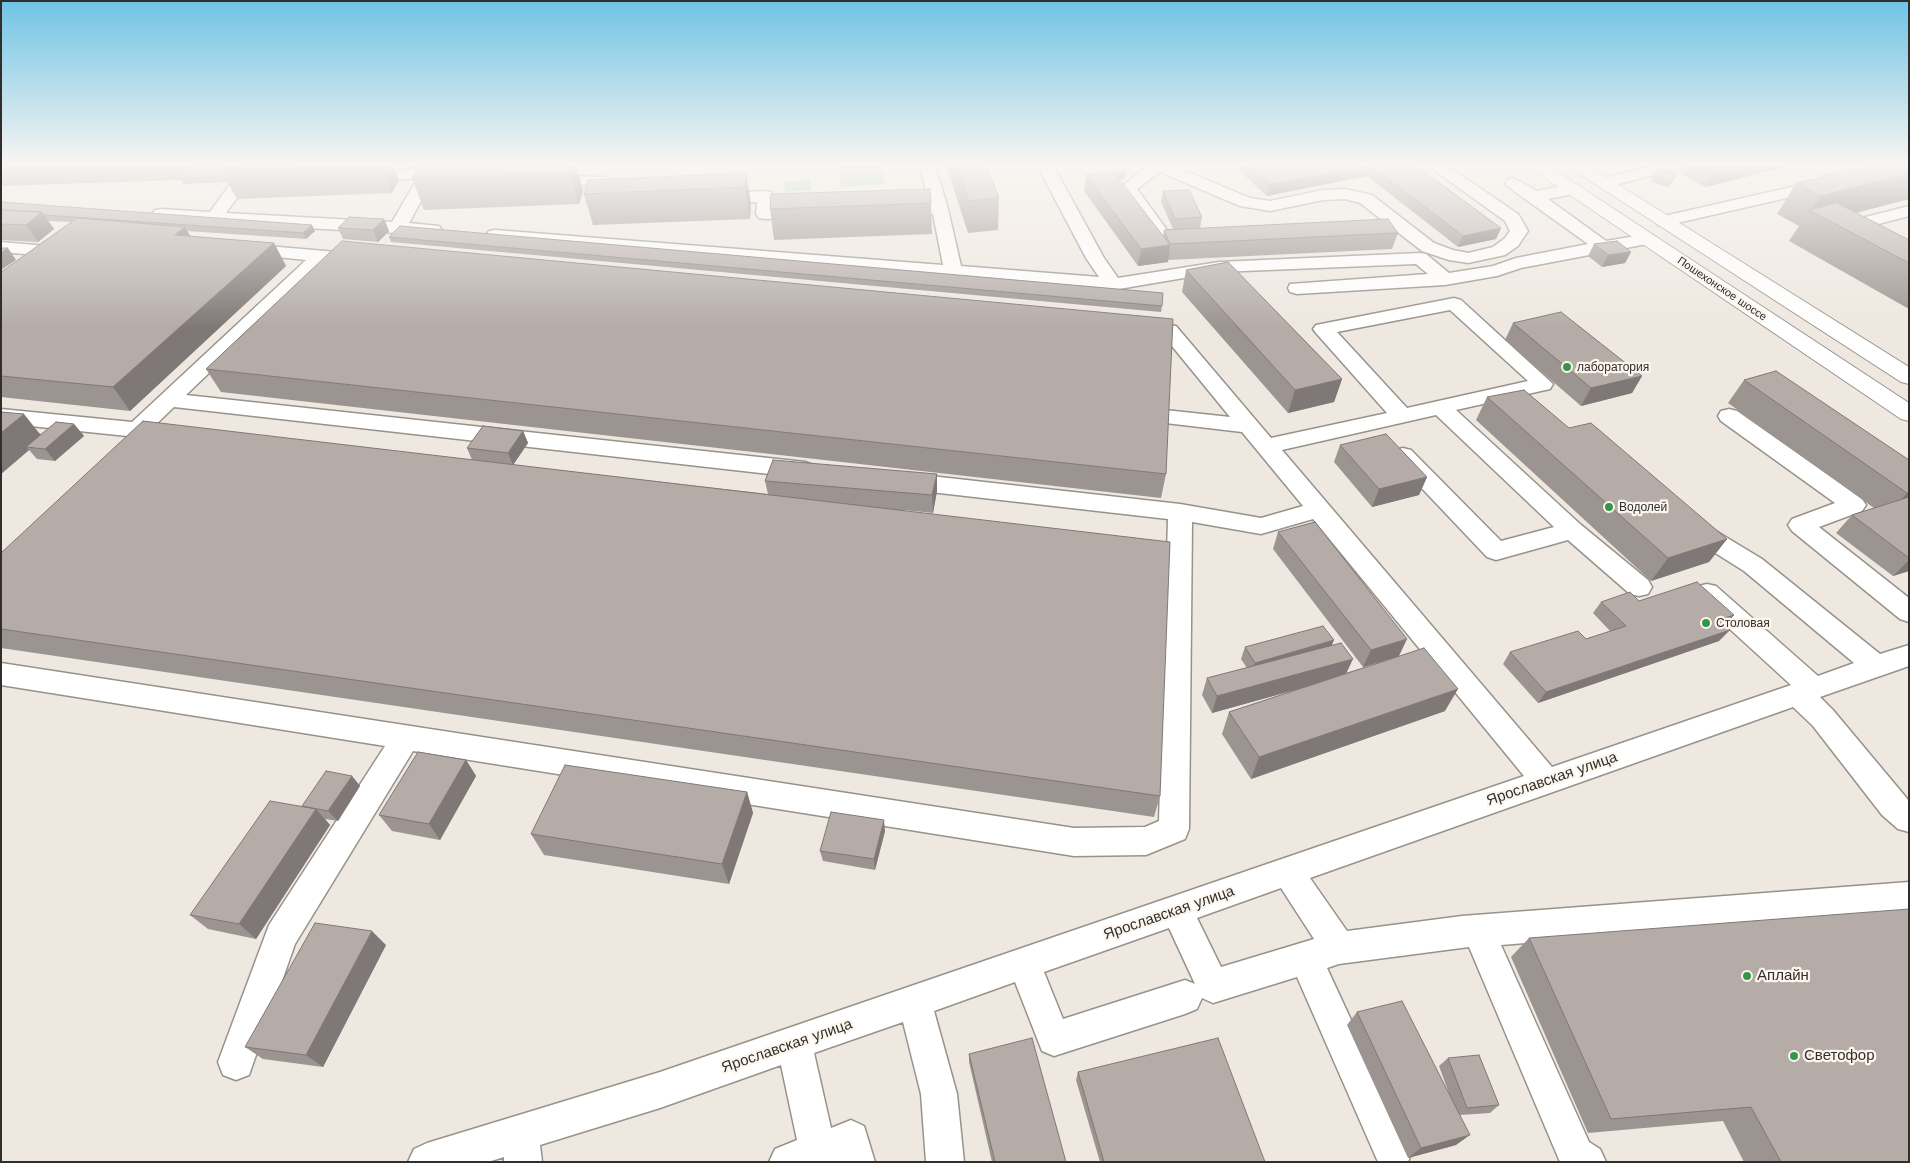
<!DOCTYPE html>
<meta charset="utf-8">
<style>
body{margin:0}
#map{position:relative;width:1910px;height:1163px;overflow:hidden;background:#efe8e1;font-family:"Work Sans",sans-serif}
canvas{display:block}
.frame{position:absolute;inset:0;border:2px solid #312f2c;pointer-events:none}
</style>
<div id="map">
<canvas width="1910" height="1163"></canvas>
<div class="frame"></div>
</div>
<script>
const c = document.querySelector('canvas').getContext('2d');
c.lineJoin = 'round';
function paint(path, color) {
  c.fillStyle = color;
  c.fill(path, 'evenodd');
}
function shape(rows) {
  const path = new Path2D();
  for (const r of rows) {
    path.moveTo(r[0], r[1]);
    for (let i = 2; i < r.length; i += 2) path.lineTo(r[i], r[i + 1]);
  }
  return path;
}
function stroke(path, color, width, dash) {
  c.strokeStyle = color;
  c.lineWidth = width;
  c.lineCap = dash ? 'butt' : 'round';
  c.setLineDash(dash || []);
  c.stroke(path);
}
function drawText(font, color, halo, rows, align = 'center') {
  c.font = font + ' "Work Sans",sans-serif';
  c.lineWidth = 4.5;
  c.setLineDash([]);
  c.textBaseline = 'middle';
  c.strokeStyle = halo;
  c.fillStyle = color;
  for (const [text, x, y, turn = 0] of rows) {
    c.save();
    c.translate(x, y);
    c.rotate((+turn || 0) * Math.PI / 180);
    c.textAlign = isNaN(turn) ? turn : align;
    if (halo) c.strokeText(text, 0, 0);
    c.fillText(text, 0, 0);
    c.restore();
  }
}
paint(shape([
 [838,165,882,165,885,184,841,187],
 [810,180,811,190,785,192,784,182]
]), '#a7d8a6');
const minor = shape([
 [230,165,258,165,259,167,226,213,392,222,417,179,362,179,356,177,354,174,356,171,449,169,457,174,449,179,433,179,409,223,439,226,442,230,439,234,433,235,214,223,161,219,155,218,152,214,155,210,161,209,210,212,240,170,232,168,230,165],
 [537,165,553,165,548,176,606,177,608,180,603,201,601,205,595,206,589,205,587,201,591,185,532,184,530,181,537,165],
 [919,165,935,165,948,209,961,266,1099,277,1086,258,1037,165,1053,165,1104,258,1118,278,1219,262,1420,253,1426,254,1449,273,1493,266,1516,258,1588,244,1507,186,1505,183,1507,180,1513,178,1537,191,1572,184,1578,185,1580,189,1578,193,1548,199,1606,241,1647,234,1653,235,1656,239,1653,243,1647,244,1521,268,1497,276,1445,285,1297,294,1290,292,1288,288,1290,284,1428,274,1416,264,1219,272,1113,290,495,240,489,239,486,235,489,231,495,230,943,265,933,214,897,215,891,214,889,210,891,206,897,205,930,204,919,165],
 [1149,165,1171,165,1250,198,1270,201,1323,190,1345,189,1372,195,1434,243,1453,250,1468,253,1493,247,1505,238,1510,231,1505,221,1427,165,1446,165,1518,214,1528,231,1518,246,1505,255,1468,263,1449,260,1422,251,1360,203,1345,199,1323,200,1270,211,1240,206,1160,172,1137,189,1167,230,1179,231,1182,235,1179,239,1162,241,1156,240,1120,188,1149,165],
 [1655,165,1683,165,1681,168,1603,188,1595,183,1597,180,1655,165],
 [1849,165,1870,165,1882,173,1874,178,1664,226,1658,225,1655,221,1658,217,1664,216,1858,172,1849,165],
 [765,191,771,192,773,196,773,209,805,208,811,209,814,213,811,217,805,218,765,219,759,218,756,214,757,202,715,204,709,203,707,199,709,195,715,194,765,191],
 [1909,206,1909,216,1840,234,1834,233,1831,229,1834,225,1909,206],
 [1,242,48,246,54,247,57,251,54,255,48,256,1,252,1,242],
 [244,244,360,254,366,255,369,259,366,263,360,264,325,262,186,395,805,462,813,465,816,470,813,475,805,478,174,407,145,435,137,437,1,423,1,409,132,422,306,260,238,253,235,249,238,245,244,244],
 [1454,298,1461,300,1553,384,1550,389,1456,410,1580,524,1648,580,1652,587,1648,594,1639,596,1630,594,1568,540,1496,560,1487,557,1395,460,1392,455,1395,450,1403,448,1411,450,1501,541,1554,527,1436,415,1282,450,1552,767,1791,685,1698,600,1694,593,1698,586,1707,584,1716,586,1818,676,1854,663,1744,571,1685,534,1681,528,1685,522,1693,520,1701,522,1762,559,1880,654,1909,645,1909,666,1820,697,1833,710,1909,801,1909,832,1898,829,1882,815,1813,726,1793,707,1310,878,1347,931,1462,916,1909,882,1909,912,1501,945,1589,1142,1600,1149,1606,1162,1560,1162,1469,947,1339,964,1327,968,1412,1152,1408,1162,1378,1162,1297,977,1213,1003,1202,998,1197,1009,1185,1014,1054,1056,1042,1051,1015,982,934,1011,957,1094,964,1162,926,1162,921,1094,903,1022,814,1053,831,1128,851,1120,864,1126,875,1162,769,1162,775,1149,797,1140,781,1065,660,1108,540,1145,542,1162,504,1162,504,1157,488,1162,408,1162,414,1149,427,1143,660,1072,1524,776,1313,519,1261,534,1192,522,1189,829,1185,839,1146,855,1074,856,413,751,295,944,249,1075,236,1080,223,1075,218,1062,269,925,385,746,1,685,1,663,1074,828,1145,827,1159,821,1168,519,904,489,896,486,893,481,896,476,904,473,1180,504,1261,518,1303,506,1242,432,1157,422,1154,417,1157,412,1165,410,1230,417,1163,335,1135,332,1132,328,1135,324,1142,322,1176,326,1271,438,1387,413,1316,333,1313,329,1316,325,1454,298],
 [1450,310,1528,381,1407,408,1337,332,1450,310],
 [1281,888,1314,939,1221,967,1197,918,1281,888],
 [1169,928,1195,984,1185,980,1063,1019,1044,972,1169,928],
 [1729,409,1737,411,1862,499,1866,505,1862,511,1819,527,1909,598,1909,622,1900,619,1792,531,1788,525,1792,519,1835,503,1721,421,1718,416,1721,411,1729,409]
]);
const major = shape([
 [1526,165,1547,165,1909,403,1909,421,1901,419,1526,165],
 [1566,165,1587,165,1909,367,1909,384,1901,382,1566,165]
]);
stroke(minor, '#97928a', 3);
stroke(major, '#97928a', 2);
paint(minor, '#fff');
paint(major, '#fff');
paint(shape([
 [1,165,393,165,399,180,392,193,237,199,227,181,227,182,184,184,181,180,1,186],
 [407,165,576,165,583,191,579,204,424,210,412,178,417,168,408,169],
 [946,165,986,165,999,198,998,230,968,233],
 [1239,165,1415,165,1501,228,1496,239,1458,247,1367,176,1267,196,1238,170],
 [1686,165,1793,165,1705,187,1681,174],
 [1909,165,1909,199,1856,213,1909,240,1909,309,1789,241,1799,226,1777,214,1796,183,1822,178,1823,176,1848,172],
 [1658,168,1677,173,1669,187,1651,182],
 [746,173,751,204,750,219,593,225,584,194],
 [1126,173,1125,178,1119,179,1163,236,1164,230,1173,229,1161,202,1163,191,1202,217,1200,228,1398,233,1392,249,1168,260,1168,262,1138,266,1084,191,1086,175],
 [1,202,315,231,306,239,187,231,190,236,274,243,286,266,130,411,1,397,1,272,71,222,48,221,54,229,38,242,1,240],
 [931,203,932,234,774,240,770,209],
 [384,219,389,231,378,242,343,239,338,228],
 [389,237,1162,306,1161,312,391,242],
 [1594,244,1631,252,1625,263,1602,267,1588,256],
 [1186,270,1342,379,1334,402,1288,413,1182,292],
 [1513,323,1642,376,1632,393,1581,406,1505,340],
 [206,369,1166,474,1161,498,221,392],
 [1744,380,1909,460,1909,571,1893,576,1836,533,1852,515,1874,508,1728,403],
 [1487,397,1727,539,1709,562,1651,581,1476,420],
 [1,412,41,434,74,424,84,436,55,461,37,459,29,450,1,474],
 [523,431,528,443,513,465,768,494,765,481,937,474,937,491,933,513,904,510,1160,796,1154,817,1,648,1,553,472,460,467,448],
 [1340,445,1427,477,1419,495,1372,507,1334,462],
 [1278,532,1399,656,1445,711,1251,779,1222,734,1229,712,1302,688,1212,713,1202,695,1207,678,1247,668,1241,659,1245,647,1332,645,1346,673,1391,659,1363,667,1273,549],
 [1639,601,1734,615,1725,625,1719,641,1538,703,1503,664,1510,652,1586,639,1610,631,1593,613,1601,602],
 [466,760,476,776,440,840,392,831,379,815],
 [352,776,360,786,338,821,325,819,330,825,256,939,208,929,190,915,303,807,302,806],
 [747,792,753,813,729,884,544,855,531,834],
 [885,831,875,870,823,861,820,851],
 [1529,938,1909,1162,1744,1162,1723,1121,1588,1133,1511,957],
 [386,945,323,1067,263,1059,245,1047],
 [1357,1012,1450,1096,1439,1066,1448,1058,1499,1105,1490,1113,1460,1115,1456,1145,1408,1158,1347,1025],
 [969,1054,1066,1162,992,1162,969,1062],
 [1078,1072,1265,1162,1100,1162,1076,1080]
]), '#9c9490');
paint(shape([
 [179,165,198,165,186,178],
 [380,165,393,165,399,180,392,193],
 [573,165,576,165,583,191,579,204,570,173],
 [1370,165,1367,176,1267,196,1269,185],
 [1717,165,1793,165,1705,187],
 [746,173,751,204,750,219,745,187],
 [1126,173,1125,178,1114,179,1115,174],
 [1909,173,1909,199,1828,220,1811,211,1821,196],
 [42,212,54,229,38,242,26,225],
 [384,219,389,231,378,242,373,230],
 [312,225,315,231,306,239,303,233],
 [185,227,198,249,175,235],
 [1501,228,1496,239,1458,247,1463,236],
 [274,243,286,266,130,411,113,387],
 [1170,245,1168,262,1138,266,1141,249],
 [8,248,16,260,1,270,1,253],
 [1631,252,1625,263,1602,267,1608,255],
 [1642,376,1632,393,1581,406,1591,388],
 [1342,379,1334,402,1288,413,1295,390],
 [24,414,43,438,26,447,29,450,1,474,1,433],
 [74,424,84,436,55,461,45,449],
 [523,431,528,443,513,465,508,453],
 [937,474,937,491,933,513,932,495],
 [1427,477,1419,495,1372,507,1379,489],
 [1907,493,1909,493,1909,509,1886,516],
 [1727,539,1709,562,1651,581,1668,558],
 [1909,560,1909,571,1893,576],
 [1734,615,1724,626,1719,620],
 [1730,630,1719,641,1538,703,1546,692],
 [1407,639,1399,656,1363,667,1371,650],
 [1334,640,1329,652,1251,674,1255,663],
 [1353,659,1345,676,1212,713,1217,696],
 [1458,689,1445,711,1251,779,1259,757],
 [466,760,476,776,440,840,429,824],
 [352,776,360,786,338,821,328,811],
 [747,792,753,813,729,884,722,864],
 [316,809,330,825,256,939,239,924],
 [884,820,885,831,875,870,874,859],
 [372,931,386,945,323,1067,306,1055],
 [1470,1135,1456,1145,1408,1158,1421,1148]
]), '#7f7876');
const building = shape([
 [191,165,222,165,220,168,224,176,224,177,180,178,191,165],
 [222,165,294,165,220,168,222,165],
 [419,165,573,165,570,173,412,178,419,165],
 [956,165,986,165,999,198,969,201,956,165],
 [1247,165,1415,165,1501,228,1463,236,1370,165,1269,185,1247,165],
 [1870,165,1909,165,1909,173,1821,196,1796,183,1825,177,1823,176,1845,170,1848,172,1870,165],
 [1658,168,1677,173,1672,182,1654,177,1658,168],
 [1124,170,1126,173,1115,174,1113,171,1124,170],
 [1113,171,1170,245,1141,249,1086,175,1113,171],
 [746,173,745,187,584,194,588,180,746,173],
 [930,189,931,203,770,209,771,194,930,189],
 [1189,190,1202,217,1175,219,1163,191,1189,190],
 [1,202,312,225,303,233,44,215,42,212,1,210,1,202],
 [1837,203,1909,240,1909,263,1809,210,1837,203],
 [1,210,42,212,26,225,1,224,1,210],
 [349,217,384,219,373,230,338,228,349,217],
 [77,218,185,227,175,235,274,243,113,387,1,376,1,272,77,218],
 [1388,219,1398,233,1170,244,1164,230,1388,219],
 [400,226,1163,293,1162,306,389,237,400,226],
 [342,241,1173,319,1166,474,206,369,342,241],
 [1617,241,1631,252,1608,255,1594,244,1617,241],
 [1,248,8,248,1,253,1,248],
 [1228,262,1342,379,1295,390,1186,270,1228,262],
 [1561,312,1642,376,1591,388,1513,323,1561,312],
 [1776,371,1909,460,1909,493,1907,493,1744,380,1776,371],
 [1524,390,1569,428,1591,423,1727,539,1668,558,1487,397,1524,390],
 [1,412,24,414,1,433,1,412],
 [143,421,1170,542,1160,796,1,629,1,553,143,421],
 [56,422,74,424,45,449,26,447,56,422],
 [483,426,523,431,508,453,467,448,483,426],
 [1386,434,1427,477,1379,489,1340,445,1386,434],
 [773,460,937,474,932,495,765,481,773,460],
 [1909,497,1909,558,1852,515,1909,497],
 [1315,522,1407,639,1371,650,1278,532,1315,522],
 [1697,582,1734,615,1719,620,1730,630,1546,692,1510,652,1578,631,1586,639,1626,626,1601,602,1630,592,1639,601,1697,582],
 [1323,626,1334,640,1255,663,1245,647,1323,626],
 [1341,643,1353,659,1217,696,1207,678,1341,643],
 [1424,648,1458,689,1259,757,1229,712,1424,648],
 [418,752,466,760,429,824,379,815,418,752],
 [565,765,747,792,722,864,531,834,565,765],
 [326,771,352,776,328,811,302,806,326,771],
 [270,801,316,809,239,924,190,915,270,801],
 [831,812,884,820,874,859,820,851,831,812],
 [1909,909,1909,1162,1781,1162,1751,1107,1611,1119,1529,938,1909,909],
 [315,923,372,931,306,1055,245,1047,315,923],
 [1402,1001,1470,1135,1421,1148,1357,1012,1402,1001],
 [1032,1038,1066,1162,995,1162,969,1054,1032,1038],
 [1218,1038,1265,1162,1104,1162,1078,1072,1218,1038],
 [1479,1055,1499,1105,1467,1108,1448,1058,1479,1055]
]);
paint(building, '#b5aca8');
stroke(building, '#7f7876', 1);
const sky = c.createLinearGradient(0, 0, 0, 328);
sky.addColorStop(0, '#6fc3e5');
sky.addColorStop(0.5, '#f8f5f2');
sky.addColorStop(1, '#f8f5f200');
c.fillStyle = sky;
c.fillRect(0, 0, 1910, 328);
for (const [x, y, r, color] of [
 [1567,367,5,"#34964a"],
 [1609,507,5,"#34964a"],
 [1706,623,5,"#34964a"],
 [1747,976,5,"#34964a"],
 [1794,1056,5,"#34964a"]
]) {
  const dot = new Path2D();
  dot.arc(x, y, r, 0, 2 * Math.PI);
  c.fillStyle = color;
  c.fill(dot);
  stroke(dot, '#fcf6ee', 2);
}
drawText('11px', '#312f2c', '#fcf6ee', [
 ["Пошехонское шоссе",1722,289,34]
]);
drawText('12px', '#312f2c', '#fcf6ee', [
 ["лаборатория",1577,367],
 ["Водолей",1619,507],
 ["Столовая",1716,623]
], 'left');
drawText('15px', '#312f2c', '#fcf6ee', [
 ["Ярославская улица",1552,779,-19],
 ["Ярославская улица",1169,913,-19],
 ["Ярославская улица",787,1046,-19]
]);
drawText('15px', '#312f2c', '#fcf6ee', [
 ["Аплайн",1757,976],
 ["Светофор",1804,1056]
], 'left');
</script>
